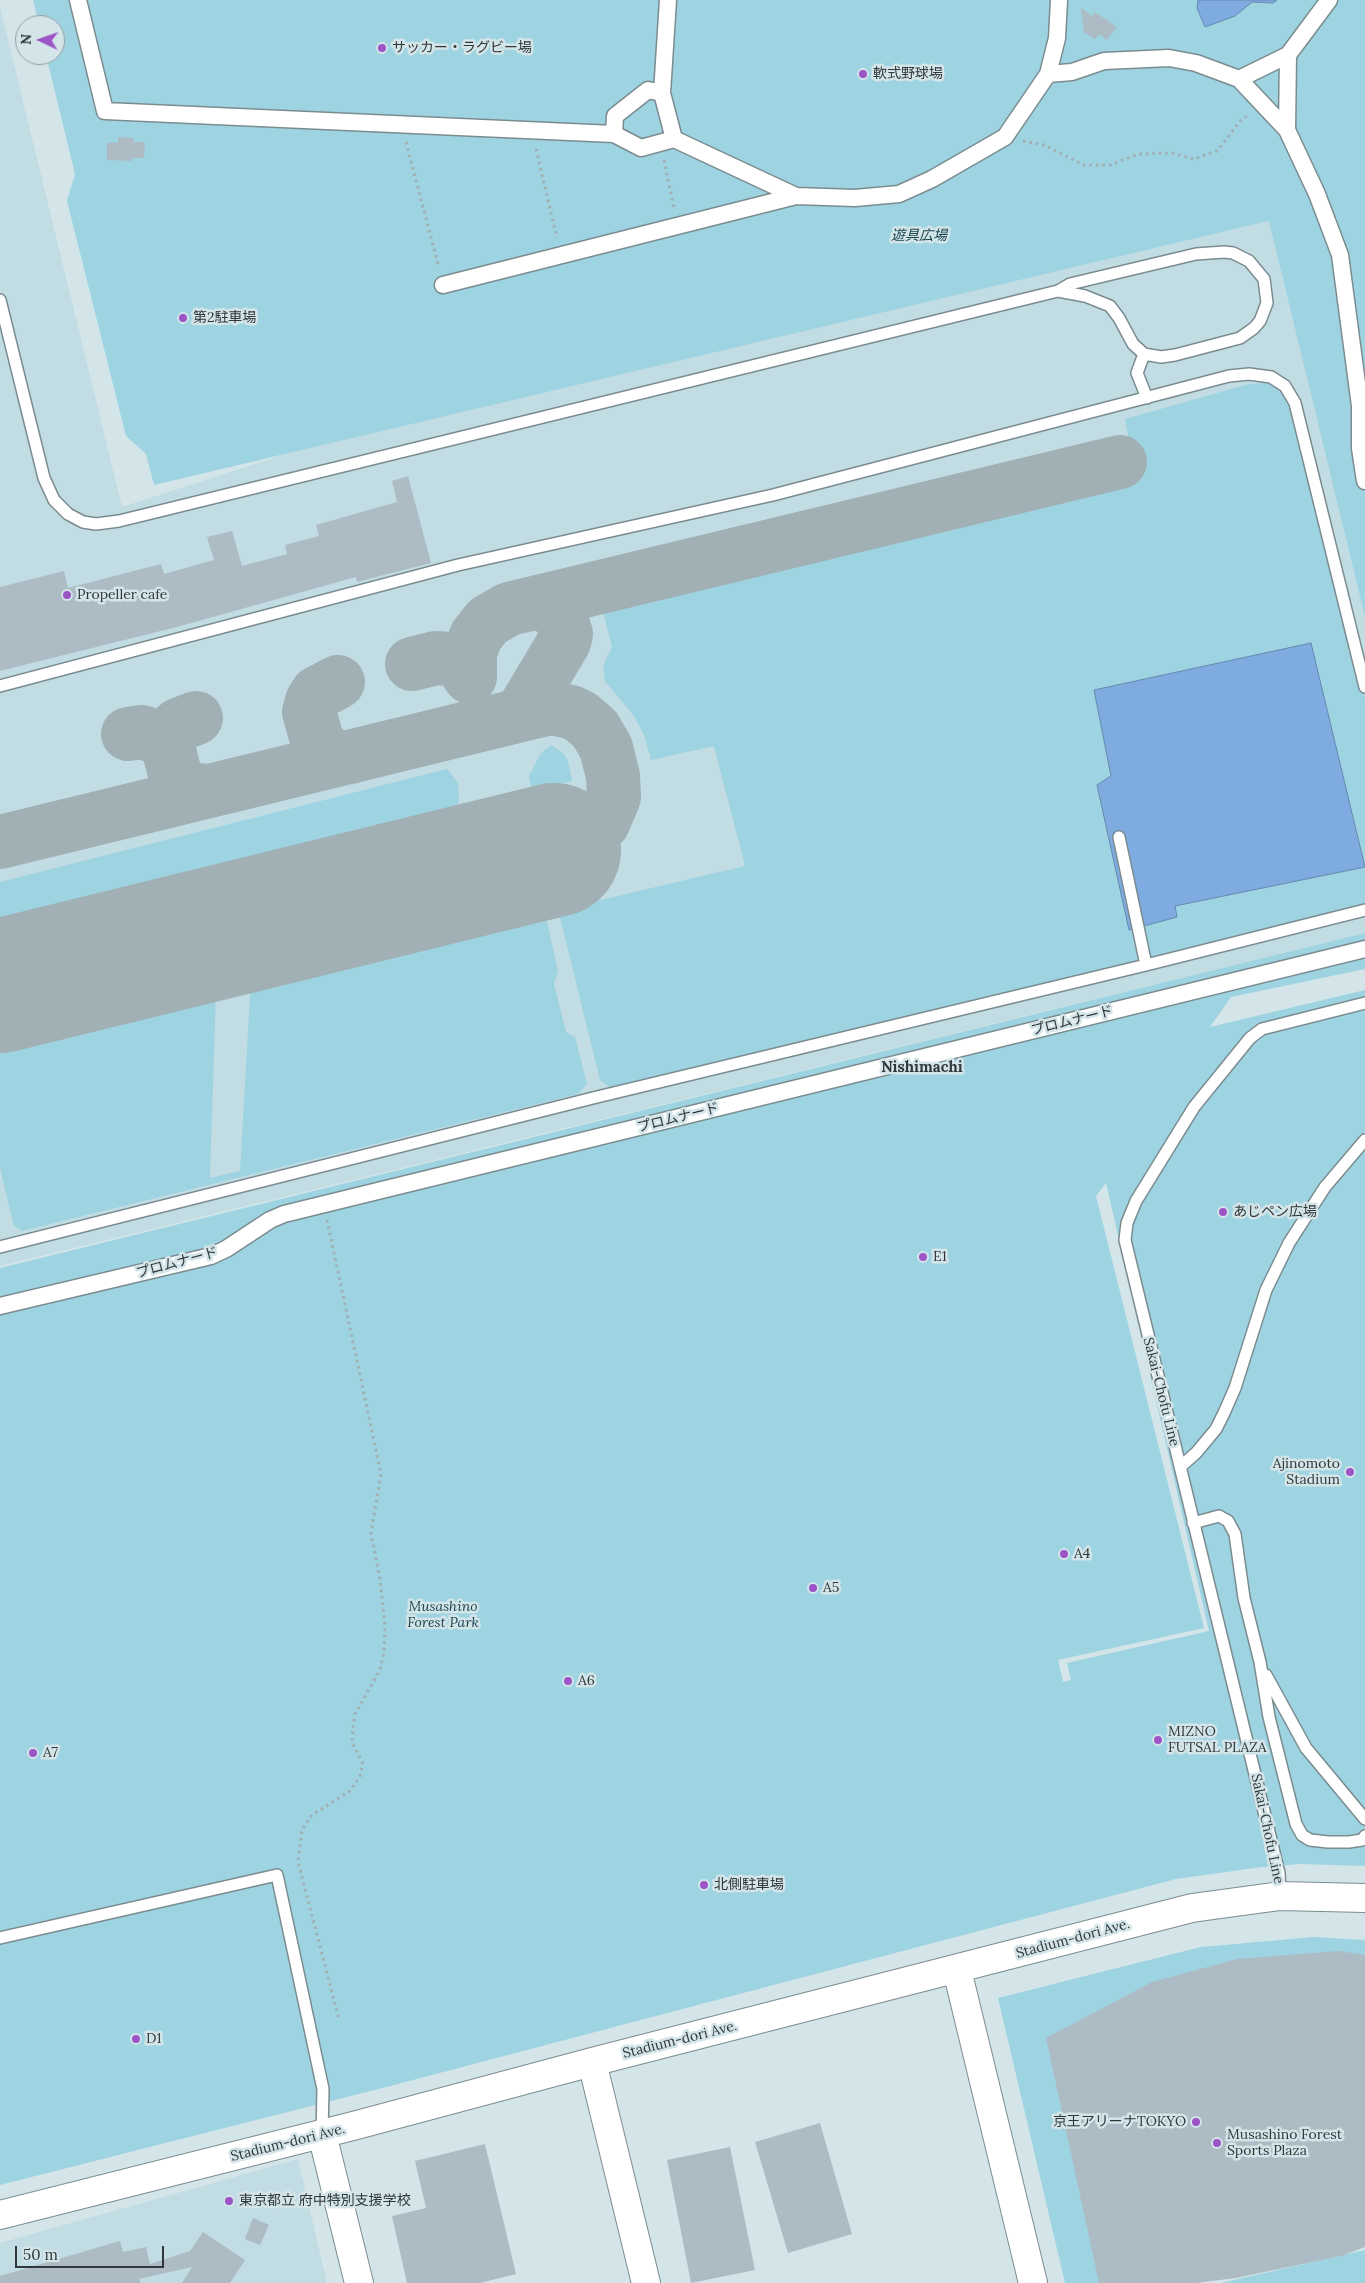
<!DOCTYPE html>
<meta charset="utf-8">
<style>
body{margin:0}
#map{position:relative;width:1365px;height:2283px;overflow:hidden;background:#d3e5e9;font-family:Lora,serif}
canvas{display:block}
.north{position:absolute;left:15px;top:15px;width:50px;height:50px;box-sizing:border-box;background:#d3e5e9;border:1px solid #929fa3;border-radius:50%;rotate:273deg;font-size:14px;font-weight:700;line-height:20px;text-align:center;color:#303739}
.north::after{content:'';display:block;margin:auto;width:18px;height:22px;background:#9d54c7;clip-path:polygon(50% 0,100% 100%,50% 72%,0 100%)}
.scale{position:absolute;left:15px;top:2246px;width:149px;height:22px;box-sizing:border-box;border:2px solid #303739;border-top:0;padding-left:6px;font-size:15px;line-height:18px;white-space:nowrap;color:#303739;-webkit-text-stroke:4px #d3e5e9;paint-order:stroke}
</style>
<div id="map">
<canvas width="1365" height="2283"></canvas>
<div class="north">N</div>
<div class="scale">50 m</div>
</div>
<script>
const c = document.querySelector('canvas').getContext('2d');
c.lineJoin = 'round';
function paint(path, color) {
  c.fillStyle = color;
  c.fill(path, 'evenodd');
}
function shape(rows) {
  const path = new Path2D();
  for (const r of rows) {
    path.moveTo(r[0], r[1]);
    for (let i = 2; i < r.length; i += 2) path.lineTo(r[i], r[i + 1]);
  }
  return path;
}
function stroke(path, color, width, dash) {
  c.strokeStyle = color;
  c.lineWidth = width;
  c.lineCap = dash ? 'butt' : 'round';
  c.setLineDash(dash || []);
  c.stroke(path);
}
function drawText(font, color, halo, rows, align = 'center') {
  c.font = font + ' Lora,"Noto Sans JP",serif';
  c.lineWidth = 5;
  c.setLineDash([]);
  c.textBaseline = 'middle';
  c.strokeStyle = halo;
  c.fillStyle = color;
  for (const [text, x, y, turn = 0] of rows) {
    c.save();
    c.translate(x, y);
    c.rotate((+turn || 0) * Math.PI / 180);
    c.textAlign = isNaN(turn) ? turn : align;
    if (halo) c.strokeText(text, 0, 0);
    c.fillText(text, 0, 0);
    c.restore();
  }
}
paint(shape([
 [0,7,122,507,298,450,1270,221,1365,617,1365,933,0,1266],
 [298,2159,327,2283,0,2283,0,2243]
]), '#c1dce3');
paint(shape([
 [33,0,1365,0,1365,617,1269,221,154,485,146,454,126,436,67,201,75,174,46,55,55,55,55,25,39,25],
 [1268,383,1281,392,1291,404,1365,699,1365,912,612,1089,600,1080,558,910,745,866,714,746,651,760,644,735,634,716,605,681,603,666,612,647,602,608,1136,477,1125,419,1249,384],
 [551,745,564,754,568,761,572,781,532,791,529,776,541,753],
 [447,769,458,783,459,801,454,812,0,927,0,882],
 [544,909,558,970,554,984,566,1032,575,1037,587,1084,578,1094,22,1231,14,1226,0,1168,0,1042,216,989,210,1178,240,1171,251,980],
 [1365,933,1365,969,1231,997,1210,1027,1365,990,1365,1866,1300,1864,1262,1867,1176,1879,394,2085,0,2185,0,1268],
 [1106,1183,1209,1631,1067,1663,1071,1680,1063,1682,1058,1660,1204,1628,1096,1196],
 [1314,1937,1365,1940,1365,2247,1196,2283,1065,2283,998,1998,1201,1947],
 [1365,2250,1365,2283,1221,2283]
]), '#9ed3e1');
const water = shape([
 [1198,0,1277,0,1273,3,1252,2,1235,16,1205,27,1197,8,1198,0],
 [1311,643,1365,867,1175,906,1177,917,1129,930,1097,785,1111,776,1094,690,1311,643]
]);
paint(water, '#7eabe0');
stroke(water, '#6788ae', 1);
stroke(shape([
 [412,664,436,658,451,659,460,663,470,677],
 [470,677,470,653,476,636,488,621,509,609,1120,462],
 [338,682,317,693,312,701,309,712,317,740,325,751,339,757,351,757],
 [521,714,564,642,566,634,559,611,540,604,531,604],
 [128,734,142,732,159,738,168,747,175,774,180,782,190,789,210,791],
 [168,747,172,731,178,725,196,718],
 [0,842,550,708,571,712,581,717,595,729,606,748,613,776,614,797,603,823,589,837,572,845],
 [0,984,8,984]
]), '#a1b0b4', 54);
stroke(shape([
 [0,986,554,850]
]), '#a1b0b4', 134);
paint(shape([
 [1081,8,1092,16,1095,12,1117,27,1107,40,1099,34,1095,39,1084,32],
 [118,137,134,138,133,142,145,142,144,158,132,158,132,161,107,160,107,143,118,143],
 [408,476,431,563,357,582,356,577,177,627,0,671,0,587,64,571,68,588,161,564,164,574,214,560,207,537,232,531,242,566,287,554,285,545,319,536,316,525,397,502,392,481],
 [1339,1951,1365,1955,1365,2247,1341,2256,1236,2278,1196,2283,1099,2283,1046,2038,1152,1982,1237,1959],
 [820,2123,852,2234,788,2253,755,2142],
 [485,2144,516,2274,480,2283,407,2283,392,2216,426,2208,415,2161],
 [730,2147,755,2270,691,2283,667,2160],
 [253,2218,269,2225,260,2245,245,2239],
 [203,2232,245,2260,230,2283,182,2283,192,2267,139,2279,141,2283,0,2283,0,2276,120,2241,123,2252,146,2247,150,2264,190,2251]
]), '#adbcc4');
const service = shape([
 [0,300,44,478,54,500,68,514,83,522,96,524,119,521,1058,291,1070,284,1196,254,1224,252,1233,253,1249,261,1264,279,1267,303,1260,321,1254,328,1240,338,1175,355,1161,357,1144,354,1133,344,1119,318,1110,306,1085,296,1058,291],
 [1144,354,1137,373,1147,398],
 [0,686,458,565,773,495,1229,376,1249,374,1271,377,1285,386,1295,403,1365,687],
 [1119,837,1146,965],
 [0,1247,597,1097,1146,965,1365,910],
 [1180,1467,1196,1453,1216,1429,1224,1413,1235,1388,1266,1290,1289,1243,1325,1187,1365,1140],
 [1193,1523,1219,1516,1228,1521,1235,1534,1244,1598,1260,1662,1269,1717,1296,1824,1302,1835,1310,1840,1328,1842,1349,1842,1362,1840,1365,1836],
 [1266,1675,1306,1748,1365,1819],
 [1280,1896,1279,1873,1125,1240,1127,1223,1136,1201,1194,1107,1250,1038,1262,1029,1365,1003],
 [0,1938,277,1875,323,2089,322,2134]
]);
const pedestrian = shape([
 [78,0,105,111,614,134],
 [668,0,662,93,674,139,796,196,855,198,899,194,932,179,1005,137,1048,74,1072,72,1104,61,1169,58,1196,63,1239,79,1287,130,1317,194,1340,255,1360,406,1360,448,1365,481],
 [1048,74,1057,38,1059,0],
 [1239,79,1288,55,1329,0],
 [662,93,648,90,615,116,614,134,641,148,674,139],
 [1287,130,1288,55],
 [443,285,796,196],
 [0,1306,211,1256,226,1249,270,1220,284,1214,1365,949]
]);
const tertiary = shape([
 [957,1970,1033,2283],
 [592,2062,646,2283],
 [322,2134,359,2283],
 [0,2215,353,2126,592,2062,1192,1908,1280,1896,1365,1898]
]);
stroke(service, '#7b8c90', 14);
stroke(pedestrian, '#7b8c90', 19);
stroke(tertiary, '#7b8c90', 30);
stroke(shape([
 [1023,141,1044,145,1084,165,1110,165,1138,154,1172,153,1194,159,1217,151,1241,120,1250,114],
 [406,142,439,268],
 [536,149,557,238],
 [664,160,674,208],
 [327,1220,381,1474,371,1533,380,1579,385,1626,384,1652,380,1670,355,1714,353,1727,352,1742,363,1764,360,1776,350,1791,312,1815,302,1830,298,1862,339,2019]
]), '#a0afb2', 3, [2.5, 4]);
stroke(service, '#fff', 11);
stroke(pedestrian, '#fff', 16);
stroke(tertiary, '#fff', 28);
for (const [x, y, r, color] of [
 [382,48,5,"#9d54c7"],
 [863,74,5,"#9d54c7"],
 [183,318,5,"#9d54c7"],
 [67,595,5,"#9d54c7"],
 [1223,1212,5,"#9d54c7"],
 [923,1257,5,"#9d54c7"],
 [1350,1472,5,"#9d54c7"],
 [1064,1554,5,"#9d54c7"],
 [813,1588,5,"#9d54c7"],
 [568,1681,5,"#9d54c7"],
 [1158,1740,5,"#9d54c7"],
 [33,1753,5,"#9d54c7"],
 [704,1885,5,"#9d54c7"],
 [136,2039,5,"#9d54c7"],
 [1196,2122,5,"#9d54c7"],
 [1217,2143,5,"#9d54c7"],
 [229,2201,5,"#9d54c7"]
]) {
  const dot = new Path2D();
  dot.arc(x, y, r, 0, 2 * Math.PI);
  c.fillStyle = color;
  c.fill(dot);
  stroke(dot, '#d3e5e9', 2);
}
drawText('14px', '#303739', '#d3e5e9', [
 ["サッカー・ラグビー場",392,48],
 ["軟式野球場",873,74],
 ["第2駐車場",193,318],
 ["Propeller cafe",77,595],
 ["あじペン広場",1233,1212],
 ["E1",933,1257],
 ["Ajinomoto",1340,1464,"right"],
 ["Stadium",1340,1480,"right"],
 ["A4",1074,1554],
 ["A5",823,1588],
 ["A6",578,1681],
 ["MIZNO",1168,1732],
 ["FUTSAL PLAZA",1168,1748],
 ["A7",43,1753],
 ["北側駐車場",714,1885],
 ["D1",146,2039],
 ["京王アリーナTOKYO",1186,2122,"right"],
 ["Musashino Forest",1227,2135],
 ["Sports Plaza",1227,2151],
 ["東京都立 府中特別支援学校",239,2201]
], 'left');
drawText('italic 14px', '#1a444d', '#d3e5e9', [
 ["遊具広場",919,236],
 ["Musashino",443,1607],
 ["Forest Park",443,1623]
]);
drawText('14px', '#303739', '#d3e5e9', [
 ["プロムナード",1072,1021,-14],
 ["プロムナード",678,1118,-14],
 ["プロムナード",177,1263,-15],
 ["Sakai-Chofu Line",1161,1392,76],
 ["Sakai-Chofu Line",1267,1829,78],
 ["Stadium-dori Ave.",1073,1939,-15],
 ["Stadium-dori Ave.",680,2040,-14],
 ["Stadium-dori Ave.",288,2143,-14]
]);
drawText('bold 15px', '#303739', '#d3e5e9', [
 ["Nishimachi",922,1068]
]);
</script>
